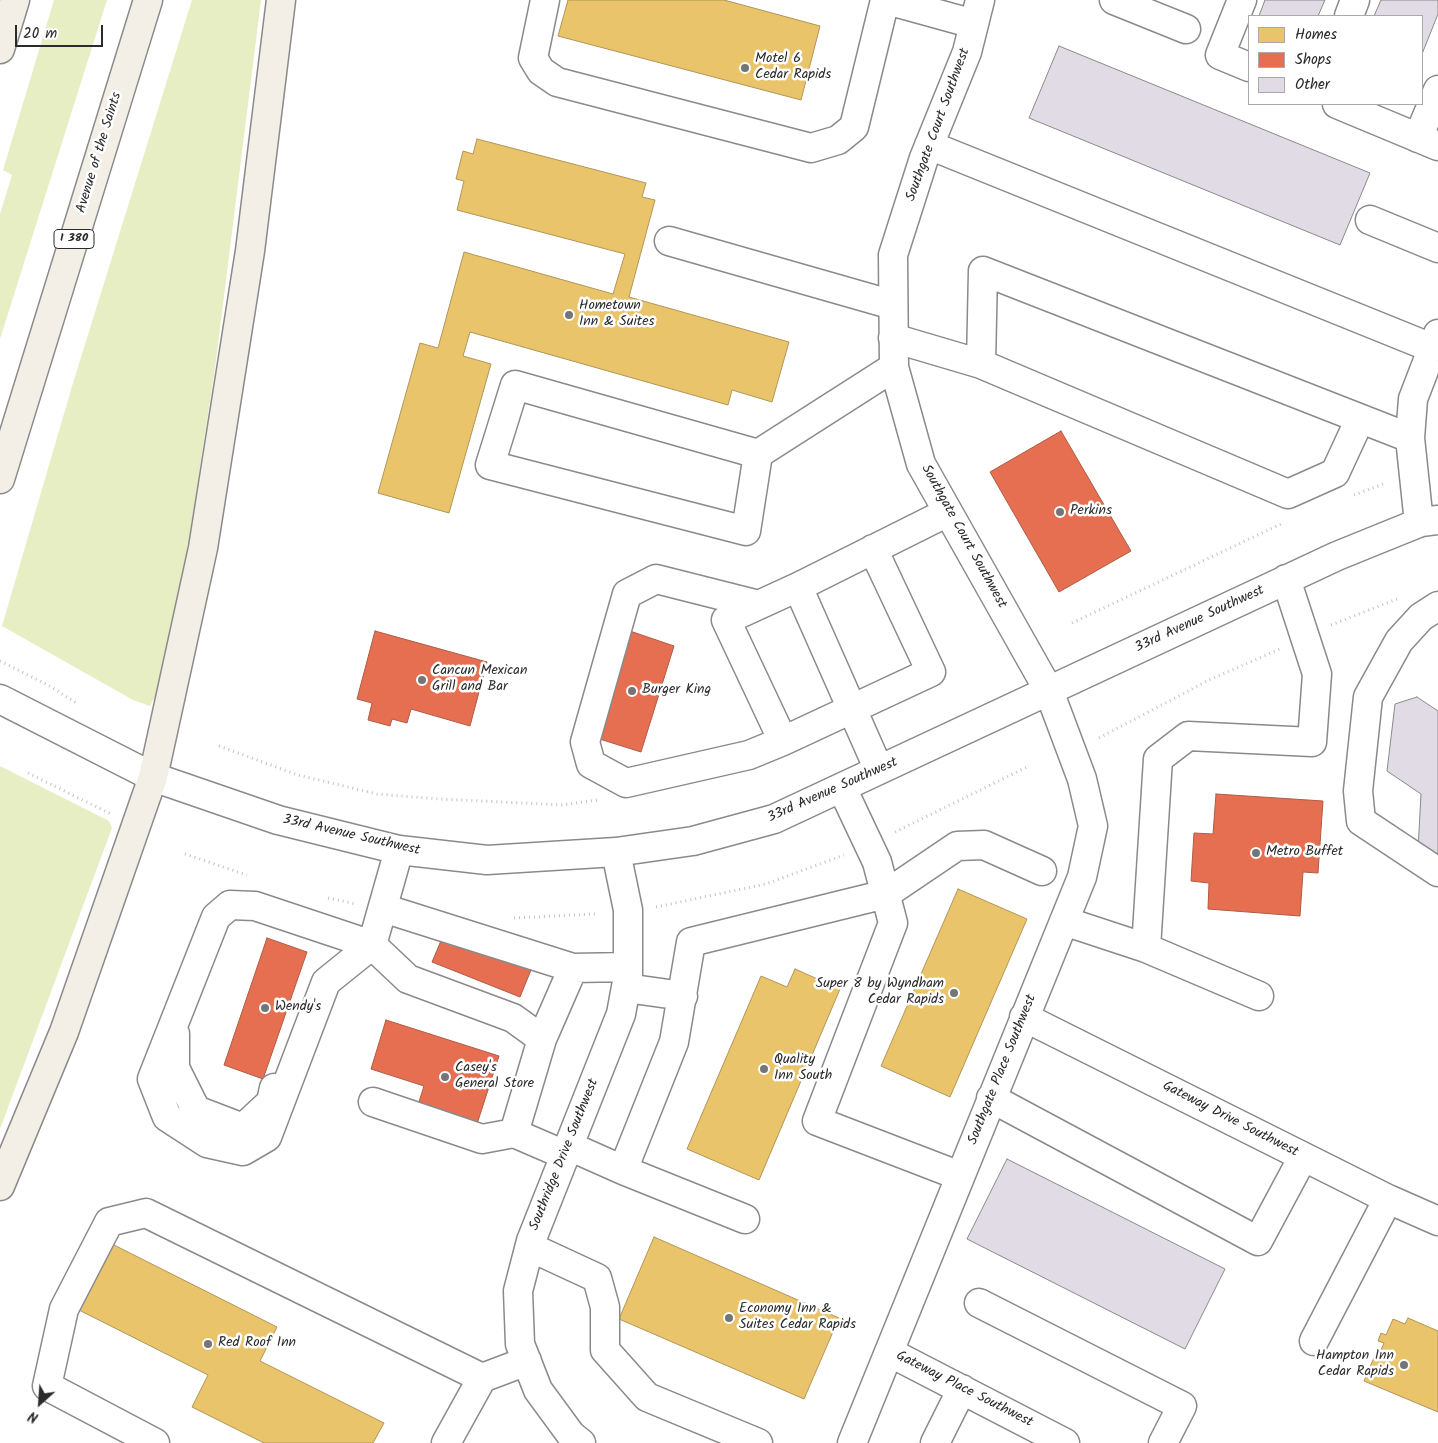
<!DOCTYPE html>
<style>
body{margin:0}
#map{position:relative;width:1438px;height:1443px;overflow:hidden;background:#fff;font-family:Kalam,sans-serif}
canvas{display:block}
.legend{position:absolute;left:1248px;top:15px;width:175px;height:90px;box-sizing:border-box;background:#fff;border:1px solid #aaa;margin:0;padding:6px 9px;list-style:none;font-size:15px;color:#2b2b2b}
.legend li{display:flex;align-items:center;gap:10px;height:25px}
.legend b{width:25px;border:1px solid #aaa}
.north{position:absolute;left:15px;top:1378px;width:50px;height:50px;-webkit-text-stroke:4px #fff;paint-order:stroke;rotate:206deg;font-size:14px;font-weight:700;line-height:20px;text-align:center;color:#2b2b2b}
.north::after{content:'';display:block;margin:auto;width:18px;height:22px;background:#2b2b2b;clip-path:polygon(50% 0,100% 100%,50% 72%,0 100%)}
.scale{position:absolute;left:15px;top:25px;width:88px;height:22px;box-sizing:border-box;border:2px solid #2b2b2b;border-top:0;padding-left:6px;font-size:15px;line-height:18px;white-space:nowrap;color:#2b2b2b;-webkit-text-stroke:4px #fff;paint-order:stroke}
</style>
<div id="map">
<canvas width="1438" height="1443"></canvas>
<ul class="legend">
<li><b style="height:14px;background:#e9c46a"></b>Homes</li>
<li><b style="height:14px;background:#e76f51"></b>Shops</li>
<li><b style="height:14px;background:#e0dbe4"></b>Other</li>
</ul>
<div class="north">N</div>
<div class="scale">20 m</div>
</div>
<script>
const c = document.querySelector('canvas').getContext('2d');
c.lineJoin = 'round';
function paint(path, color) {
  c.fillStyle = color;
  c.fill(path, 'evenodd');
}
function shape(rows) {
  const path = new Path2D();
  for (const r of rows) {
    path.moveTo(r[0], r[1]);
    for (let i = 2; i < r.length; i += 2) path.lineTo(r[i], r[i + 1]);
  }
  return path;
}
function stroke(path, color, width, dash) {
  c.strokeStyle = color;
  c.lineWidth = width;
  c.lineCap = dash ? 'butt' : 'round';
  c.setLineDash(dash || []);
  c.stroke(path);
}
function drawText(font, color, halo, rows, align = 'center') {
  c.font = font + ' Kalam,sans-serif';
  c.lineWidth = 5;
  c.setLineDash([]);
  c.textBaseline = 'middle';
  c.strokeStyle = halo;
  c.fillStyle = color;
  for (const [text, x, y, turn = 0] of rows) {
    c.save();
    c.translate(x, y);
    c.rotate((+turn || 0) * Math.PI / 180);
    c.textAlign = isNaN(turn) ? turn : align;
    if (halo) c.strokeText(text, 0, 0);
    c.fillText(text, 0, 0);
    c.restore();
  }
}
paint(shape([
 [54,0,107,0,0,339,0,214,12,175,3,170],
 [192,0,261,0,215,368,188,545,168,655,159,689,150,706,133,700,2,626,73,383],
 [0,766,109,821,112,828,0,1129]
]), '#e7eec4');
const homes = shape([
 [568,0,724,0,820,26,801,100,558,36,568,0],
 [477,139,646,183,642,197,655,200,629,297,789,342,772,402,732,390,728,405,470,332,463,356,491,364,449,513,378,493,420,343,438,348,464,252,613,294,625,254,457,210,464,181,456,179,463,151,473,154,477,139],
 [958,889,1027,919,950,1097,881,1066,958,889],
 [795,969,840,989,759,1180,687,1149,761,976,787,987,795,969],
 [654,1237,839,1318,804,1399,619,1319,654,1237],
 [110,1243,277,1327,260,1361,384,1423,373,1443,264,1443,192,1407,208,1375,77,1309,110,1243],
 [1408,1318,1438,1331,1438,1412,1364,1381,1378,1348,1381,1350,1384,1343,1378,1341,1381,1333,1386,1335,1393,1319,1405,1324,1408,1318]
]);
paint(homes, '#e9c46a');
stroke(homes, '#b09657', 1);
const shops = shape([
 [1061,431,1131,551,1059,592,990,472,1061,431],
 [624,629,674,646,641,752,590,736,624,629],
 [375,631,487,662,470,726,411,709,407,723,392,719,390,726,368,720,372,703,357,699,375,631],
 [1216,794,1323,801,1318,873,1303,872,1300,916,1208,909,1209,883,1191,881,1194,833,1213,834,1216,794],
 [443,936,531,970,520,997,432,962,443,936],
 [267,938,307,952,263,1079,224,1065,267,938],
 [386,1020,499,1056,476,1127,417,1108,424,1086,371,1069,386,1020]
]);
paint(shops, '#e76f51');
stroke(shops, '#af5b46', 1);
const building = shape([
 [1265,0,1325,0,1318,16,1259,16,1265,0],
 [1381,0,1438,0,1438,14,1422,54,1422,16,1374,16,1381,0],
 [1059,46,1370,173,1340,245,1029,118,1059,46],
 [1417,697,1438,711,1438,864,1418,850,1421,794,1387,771,1395,704,1417,697],
 [1007,1159,1225,1269,1185,1349,967,1239,1007,1159]
]);
paint(building, '#e0dbe4');
stroke(building, '#8a8a8a', 1);
const minor = shape([
 [545,0,533,58,541,71,557,82,811,148,838,140,854,127,885,0],
 [887,0,974,24],
 [1114,0,1186,29],
 [1242,0,1220,55,1249,67],
 [1349,16,1355,0],
 [1337,104,1438,146],
 [1418,138,1438,90],
 [929,145,1432,348],
 [1370,220,1438,248],
 [669,241,893,305],
 [893,338,981,364,983,271,1410,438],
 [981,364,1288,494,1335,473,1360,419],
 [758,454,515,385,490,465,746,531,758,454,894,367],
 [1419,523,1410,438,1413,399,1438,334],
 [798,587,726,620,783,741,931,672,873,549],
 [759,605,656,579,627,594,585,742,591,764,626,783,749,755,783,741],
 [1438,606,1421,617,1399,641,1368,697,1358,791,1361,821,1438,872],
 [0,699,153,777,278,820,399,850,487,860,616,852,693,841,774,819,1337,556,1421,522,1438,520],
 [879,770,798,587,948,512],
 [842,788,877,862,893,923,817,1121,960,1176],
 [399,850,372,945,326,982,267,1137,243,1151,207,1143,167,1117,152,1079,216,917,230,905,255,906,372,945,408,979,513,1018,542,1039,514,1133,565,1155],
 [383,908,573,968],
 [1064,921,1146,948,1158,759,1188,736,1312,742,1317,674,1286,579],
 [1146,948,1259,996],
 [626,988,683,996],
 [1024,1017,1388,1199,1438,1221],
 [175,1034,175,1068,196,1110,243,1128,271,1102,274,1088],
 [542,1039,573,968,628,967],
 [991,1098,1258,1241,1303,1157],
 [373,1102,482,1139,514,1133],
 [569,1146,623,1170,674,1042,691,942,886,894,957,846,984,845,1042,871],
 [623,1170,745,1219],
 [530,1247,597,1278,605,1307,605,1350,647,1397,758,1443],
 [979,1303,1182,1406,1163,1443],
 [1314,1341,1388,1199],
 [889,1352,1065,1443],
 [155,1443,47,1386,64,1309,109,1222,146,1213,482,1378],
 [446,1443,482,1378,527,1361],
 [581,1443,571,1435,538,1390,520,1344,518,1291,531,1241,621,1014,628,976,628,910,616,852],
 [852,1443,1082,877,1093,826,1082,779,1049,691,921,464,894,367,893,255,924,158,967,52,980,0],
 [935,1443,962,1389]
]);
const highway = shape([
 [0,49,15,0],
 [0,479,148,0],
 [0,1186,64,1032,153,777,203,548,250,251,281,0]
]);
stroke(minor, '#8a8a8a', 31);
stroke(highway, '#8a8a8a', 31);
stroke(shape([
 [1354,495,1386,483],
 [1072,623,1283,523],
 [1331,625,1397,599],
 [0,661,48,685,78,704],
 [1099,738,1209,680,1280,649],
 [219,746,298,775,377,794,439,799,562,805,598,800],
 [28,773,111,814],
 [895,832,1027,767],
 [185,854,247,875],
 [328,898,356,904],
 [656,907,766,884,844,855],
 [514,918,595,914]
]), '#c2c2c2', 3, [1, 4]);
stroke(minor, '#fff', 28);
stroke(highway, '#f3efe6', 28);
for (const [x, y, r, color] of [
 [745,68,5,"#757575"],
 [569,315,5,"#757575"],
 [1060,512,5,"#757575"],
 [422,680,5,"#757575"],
 [632,691,5,"#757575"],
 [1256,853,5,"#757575"],
 [954,993,5,"#757575"],
 [265,1008,5,"#757575"],
 [764,1069,5,"#757575"],
 [445,1077,5,"#757575"],
 [729,1318,5,"#757575"],
 [208,1344,5,"#757575"],
 [1404,1365,5,"#757575"]
]) {
  const dot = new Path2D();
  dot.arc(x, y, r, 0, 2 * Math.PI);
  c.fillStyle = color;
  c.fill(dot);
  stroke(dot, '#fff', 2);
}
for (const [x, y, w] of [
 [74,239,40]
]) {
  const box = new Path2D();
  box.roundRect(x - w / 2, y - 9.5, w, 19, 4);
  c.fillStyle = '#fff';
  c.fill(box);
  stroke(box, '#2b2b2b', 1);
}
drawText('bold 12px', '#2b2b2b', null, [
 ["I 380",74,239]
]);
drawText('14px', '#2b2b2b', '#fff', [
 ["Motel 6",755,60],
 ["Cedar Rapids",755,76],
 ["Hometown",579,307],
 ["Inn & Suites",579,323],
 ["Perkins",1070,512],
 ["Cancun Mexican",432,672],
 ["Grill and Bar",432,688],
 ["Burger King",642,691],
 ["Metro Buffet",1266,853],
 ["Super 8 by Wyndham",944,985,"right"],
 ["Cedar Rapids",944,1001,"right"],
 ["Wendy's",275,1008],
 ["Quality",774,1061],
 ["Inn South",774,1077],
 ["Casey's",455,1069],
 ["General Store",455,1085],
 ["Economy Inn &",739,1310],
 ["Suites Cedar Rapids",739,1326],
 ["Red Roof Inn",218,1344],
 ["Hampton Inn",1394,1357,"right"],
 ["Cedar Rapids",1394,1373,"right"]
], 'left');
drawText('14px', '#2b2b2b', '#fff', [
 ["Southgate Court Southwest",939,125,-70],
 ["Avenue of the Saints",100,153,-73],
 ["Southgate Court Southwest",963,537,61],
 ["33rd Avenue Southwest",1200,620,-25],
 ["33rd Avenue Southwest",833,791,-24],
 ["33rd Avenue Southwest",351,836,13],
 ["Southgate Place Southwest",1003,1070,-68],
 ["Gateway Drive Southwest",1230,1120,27],
 ["Southridge Drive Southwest",565,1155,-68],
 ["Gateway Place Southwest",964,1390,27]
]);
</script>
